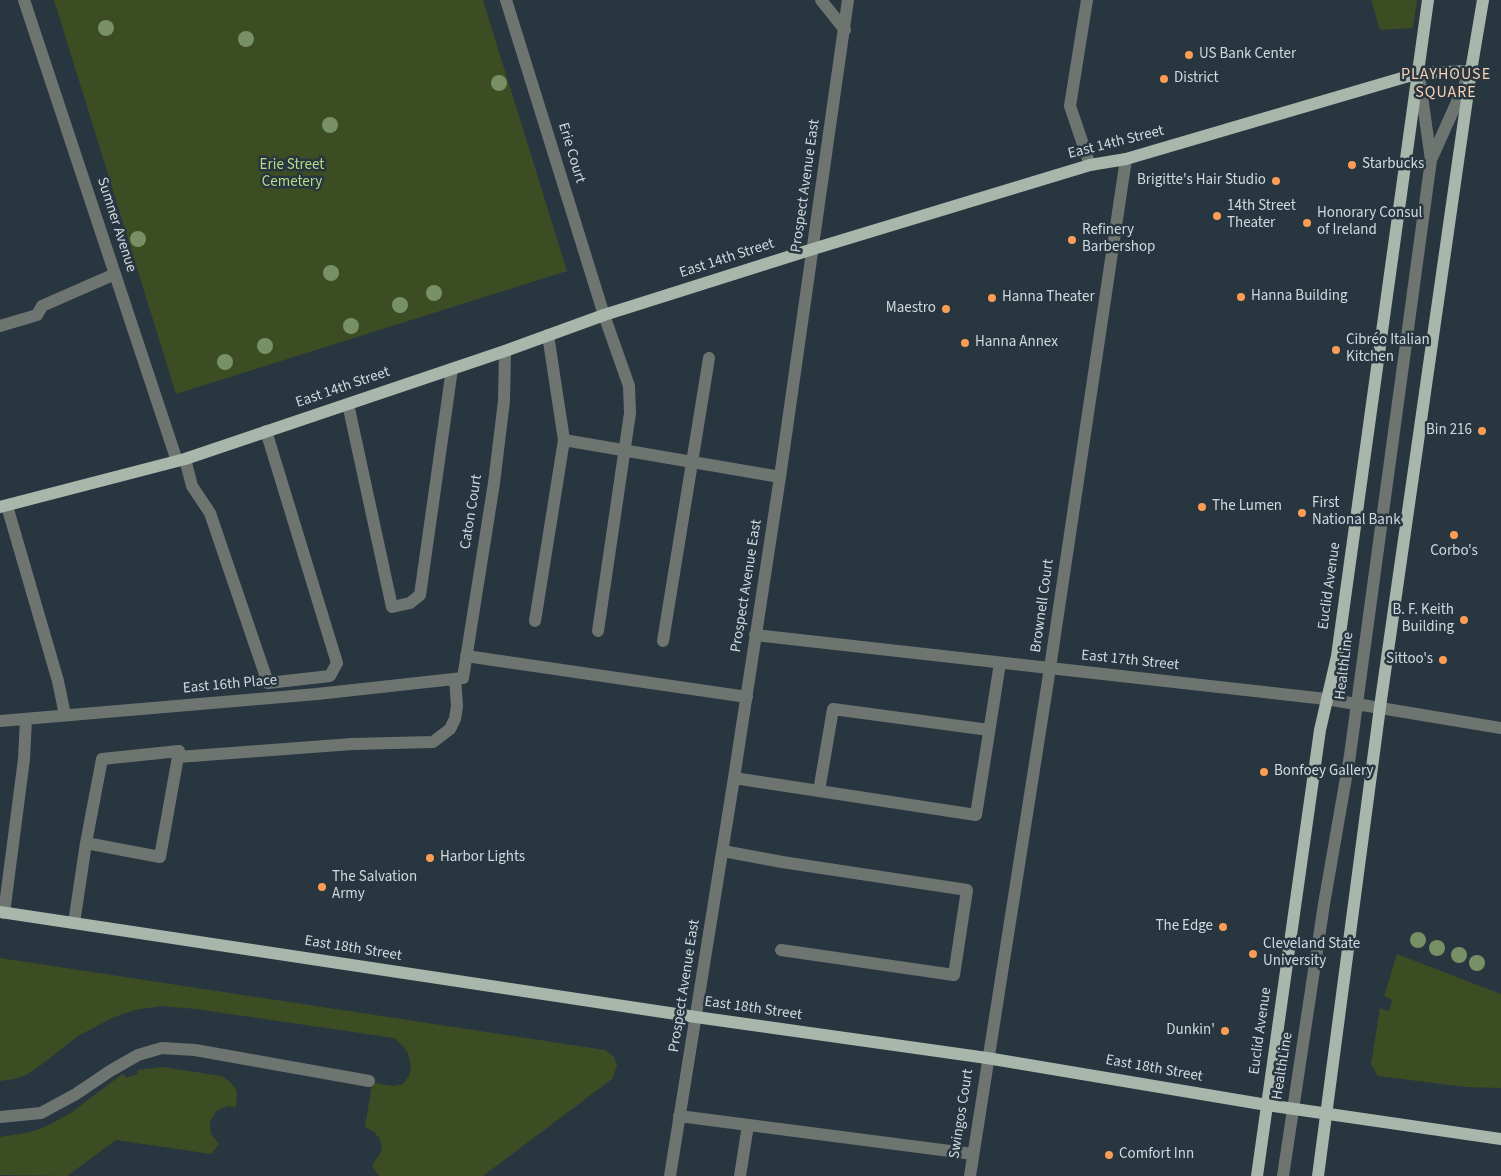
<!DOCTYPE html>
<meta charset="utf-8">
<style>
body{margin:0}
canvas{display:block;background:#283640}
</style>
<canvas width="1501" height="1176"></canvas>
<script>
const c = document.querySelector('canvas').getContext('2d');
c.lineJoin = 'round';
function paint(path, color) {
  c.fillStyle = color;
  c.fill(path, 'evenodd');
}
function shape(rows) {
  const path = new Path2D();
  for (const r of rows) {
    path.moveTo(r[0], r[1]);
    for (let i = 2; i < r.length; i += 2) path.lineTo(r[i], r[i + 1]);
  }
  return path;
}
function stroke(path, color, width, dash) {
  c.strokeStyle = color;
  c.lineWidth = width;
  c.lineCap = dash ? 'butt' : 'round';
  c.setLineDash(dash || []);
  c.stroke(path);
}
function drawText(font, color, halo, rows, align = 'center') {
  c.font = font + ' "Source Sans 3",sans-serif';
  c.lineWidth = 5;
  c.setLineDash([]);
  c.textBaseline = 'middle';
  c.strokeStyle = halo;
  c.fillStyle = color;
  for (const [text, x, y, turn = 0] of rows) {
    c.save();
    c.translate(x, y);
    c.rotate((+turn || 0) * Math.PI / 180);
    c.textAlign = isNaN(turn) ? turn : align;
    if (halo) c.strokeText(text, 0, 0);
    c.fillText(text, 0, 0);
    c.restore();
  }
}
paint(shape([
 [54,0,483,0,567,271,176,394],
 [1371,0,1417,0,1413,28,1380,30],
 [1397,954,1501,994,1501,1088,1465,1087,1378,1076,1371,1064,1380,1008,1389,1011,1392,1000,1384,996],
 [0,958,605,1050,614,1057,617,1066,612,1079,483,1176,379,1176,372,1166,382,1150,380,1139,374,1132,365,1127,372,1084,375,1083,394,1086,403,1084,409,1076,411,1068,408,1053,402,1045,394,1038,196,1009,161,1006,135,1010,114,1017,78,1036,41,1065,28,1074,15,1079,0,1081],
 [163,1067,221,1076,229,1081,235,1088,237,1093,236,1107,228,1106,216,1111,210,1122,211,1134,219,1144,211,1154,116,1140,67,1176,0,1175,0,1137,31,1132,51,1124,72,1112,121,1075,125,1075,125,1078,138,1074,137,1070]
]), '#3c4c23');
stroke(shape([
 [24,0,177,461],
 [506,0,604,315,629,386,630,413,598,631],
 [821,0,845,30],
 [1087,0,1070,106,1090,165],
 [1431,160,1469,75],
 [0,326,37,315,42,306,115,274],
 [548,335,564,440,780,477],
 [348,404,392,607,410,603,420,595,452,369],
 [185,459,192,486,210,513,268,683,330,676,337,663,266,431],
 [7,506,58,681,65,715],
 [535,621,564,440],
 [755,635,1326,699,1501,728],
 [663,641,709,358],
 [466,656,747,697],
 [0,721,317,694,463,678,494,483,504,401,505,351],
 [178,757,352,744,433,742,450,729,455,719,457,706,455,679],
 [734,778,976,815,1000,663],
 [819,791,833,709,989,730],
 [723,851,782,862,967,890,954,975,781,950],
 [4,913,24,759,26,719],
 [74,923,86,843,102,759,179,751,160,857,86,843],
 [679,1116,973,1154],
 [0,1117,41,1113,76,1094,110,1071,138,1055,162,1048,195,1050,369,1081],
 [670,1176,734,778,780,477,848,0],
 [740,1176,748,1125],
 [970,1176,1050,668,1126,159],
 [1283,1176,1324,904,1350,755,1431,160,1419,75]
]), '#6e7570', 12);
stroke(shape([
 [0,507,185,459,505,351,604,315,813,249,1090,165,1126,159,1419,73,1471,71],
 [0,912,696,1017,987,1058,1267,1105,1501,1139],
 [1257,1176,1320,730,1337,656,1428,0],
 [1318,1176,1380,707,1471,71,1483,0]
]), '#a8b6ab', 12);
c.fillStyle = '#779065';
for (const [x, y] of [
 [106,28],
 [246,39],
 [499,83],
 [330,125],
 [138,239],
 [331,273],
 [434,293],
 [400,305],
 [351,326],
 [265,346],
 [225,362],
 [1418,940],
 [1437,948],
 [1459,955],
 [1477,963]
]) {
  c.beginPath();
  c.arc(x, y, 8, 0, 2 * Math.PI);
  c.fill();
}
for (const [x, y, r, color] of [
 [1189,55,5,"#fd9d55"],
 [1164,79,5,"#fd9d55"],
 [1352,165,5,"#fd9d55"],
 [1276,181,5,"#fd9d55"],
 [1217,216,5,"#fd9d55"],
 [1307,223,5,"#fd9d55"],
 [1072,240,5,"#fd9d55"],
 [1241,297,5,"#fd9d55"],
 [992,298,5,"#fd9d55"],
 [946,309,5,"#fd9d55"],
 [965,343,5,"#fd9d55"],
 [1336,350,5,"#fd9d55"],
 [1482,431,5,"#fd9d55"],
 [1202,507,5,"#fd9d55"],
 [1302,513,5,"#fd9d55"],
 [1454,535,5,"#fd9d55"],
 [1464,620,5,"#fd9d55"],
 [1443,660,5,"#fd9d55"],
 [1264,772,5,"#fd9d55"],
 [430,858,5,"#fd9d55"],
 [322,887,5,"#fd9d55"],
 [1223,927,5,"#fd9d55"],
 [1253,954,5,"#fd9d55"],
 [1225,1031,5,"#fd9d55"],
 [1109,1155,5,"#fd9d55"]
]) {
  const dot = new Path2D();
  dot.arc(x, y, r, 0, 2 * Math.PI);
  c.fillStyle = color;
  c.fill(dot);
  stroke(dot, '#283640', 2);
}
drawText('15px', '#d1d9df', '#283640', [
 ["US Bank Center",1199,55],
 ["District",1174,79],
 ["Starbucks",1362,165],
 ["Brigitte's Hair Studio",1266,181,"right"],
 ["14th Street",1227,207],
 ["Theater",1227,224],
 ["Honorary Consul",1317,214],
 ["of Ireland",1317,231],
 ["Refinery",1082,231],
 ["Barbershop",1082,248],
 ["Hanna Building",1251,297],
 ["Hanna Theater",1002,298],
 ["Maestro",936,309,"right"],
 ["Cibréo Italian",1346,341],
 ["Kitchen",1346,358],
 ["Hanna Annex",975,343],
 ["Bin 216",1472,431,"right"],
 ["First",1312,504],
 ["National Bank",1312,521],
 ["The Lumen",1212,507],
 ["Corbo's",1454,552,"center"],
 ["B. F. Keith",1454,611,"right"],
 ["Building",1454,628,"right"],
 ["Sittoo's",1433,660,"right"],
 ["Bonfoey Gallery",1274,772],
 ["Harbor Lights",440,858],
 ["The Salvation",332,878],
 ["Army",332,895],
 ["The Edge",1213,927,"right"],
 ["Cleveland State",1263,945],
 ["University",1263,962],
 ["Dunkin'",1215,1031,"right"],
 ["Comfort Inn",1119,1155]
], 'left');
drawText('15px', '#d1d9df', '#283640', [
 ["East 14th Street",1116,143,-14],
 ["Erie Court",571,153,73],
 ["Prospect Avenue East",806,186,-82],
 ["Sumner Avenue",116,225,72],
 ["East 14th Street",727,259,-18],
 ["East 14th Street",343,388,-19],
 ["Caton Court",472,512,-81],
 ["Prospect Avenue East",747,586,-81],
 ["Euclid Avenue",1330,586,-82],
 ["Brownell Court",1043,606,-82],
 ["East 17th Street",1130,661,6],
 ["HealthLine",1345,666,-83],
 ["East 16th Place",230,685,-5],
 ["East 18th Street",353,949,9],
 ["Prospect Avenue East",685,986,-81],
 ["East 18th Street",753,1009,8],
 ["Euclid Avenue",1261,1031,-82],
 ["HealthLine",1283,1066,-81],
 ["East 18th Street",1154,1069,10],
 ["Swingos Court",962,1114,-81]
]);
drawText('15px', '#b7da84', '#283640', [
 ["Erie Street",292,166],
 ["Cemetery",292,183]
]);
c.letterSpacing = '1px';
drawText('16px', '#fbd2b6', '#283640', [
 ["PLAYHOUSE",1446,75],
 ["SQUARE",1446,93]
]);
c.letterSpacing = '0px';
</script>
